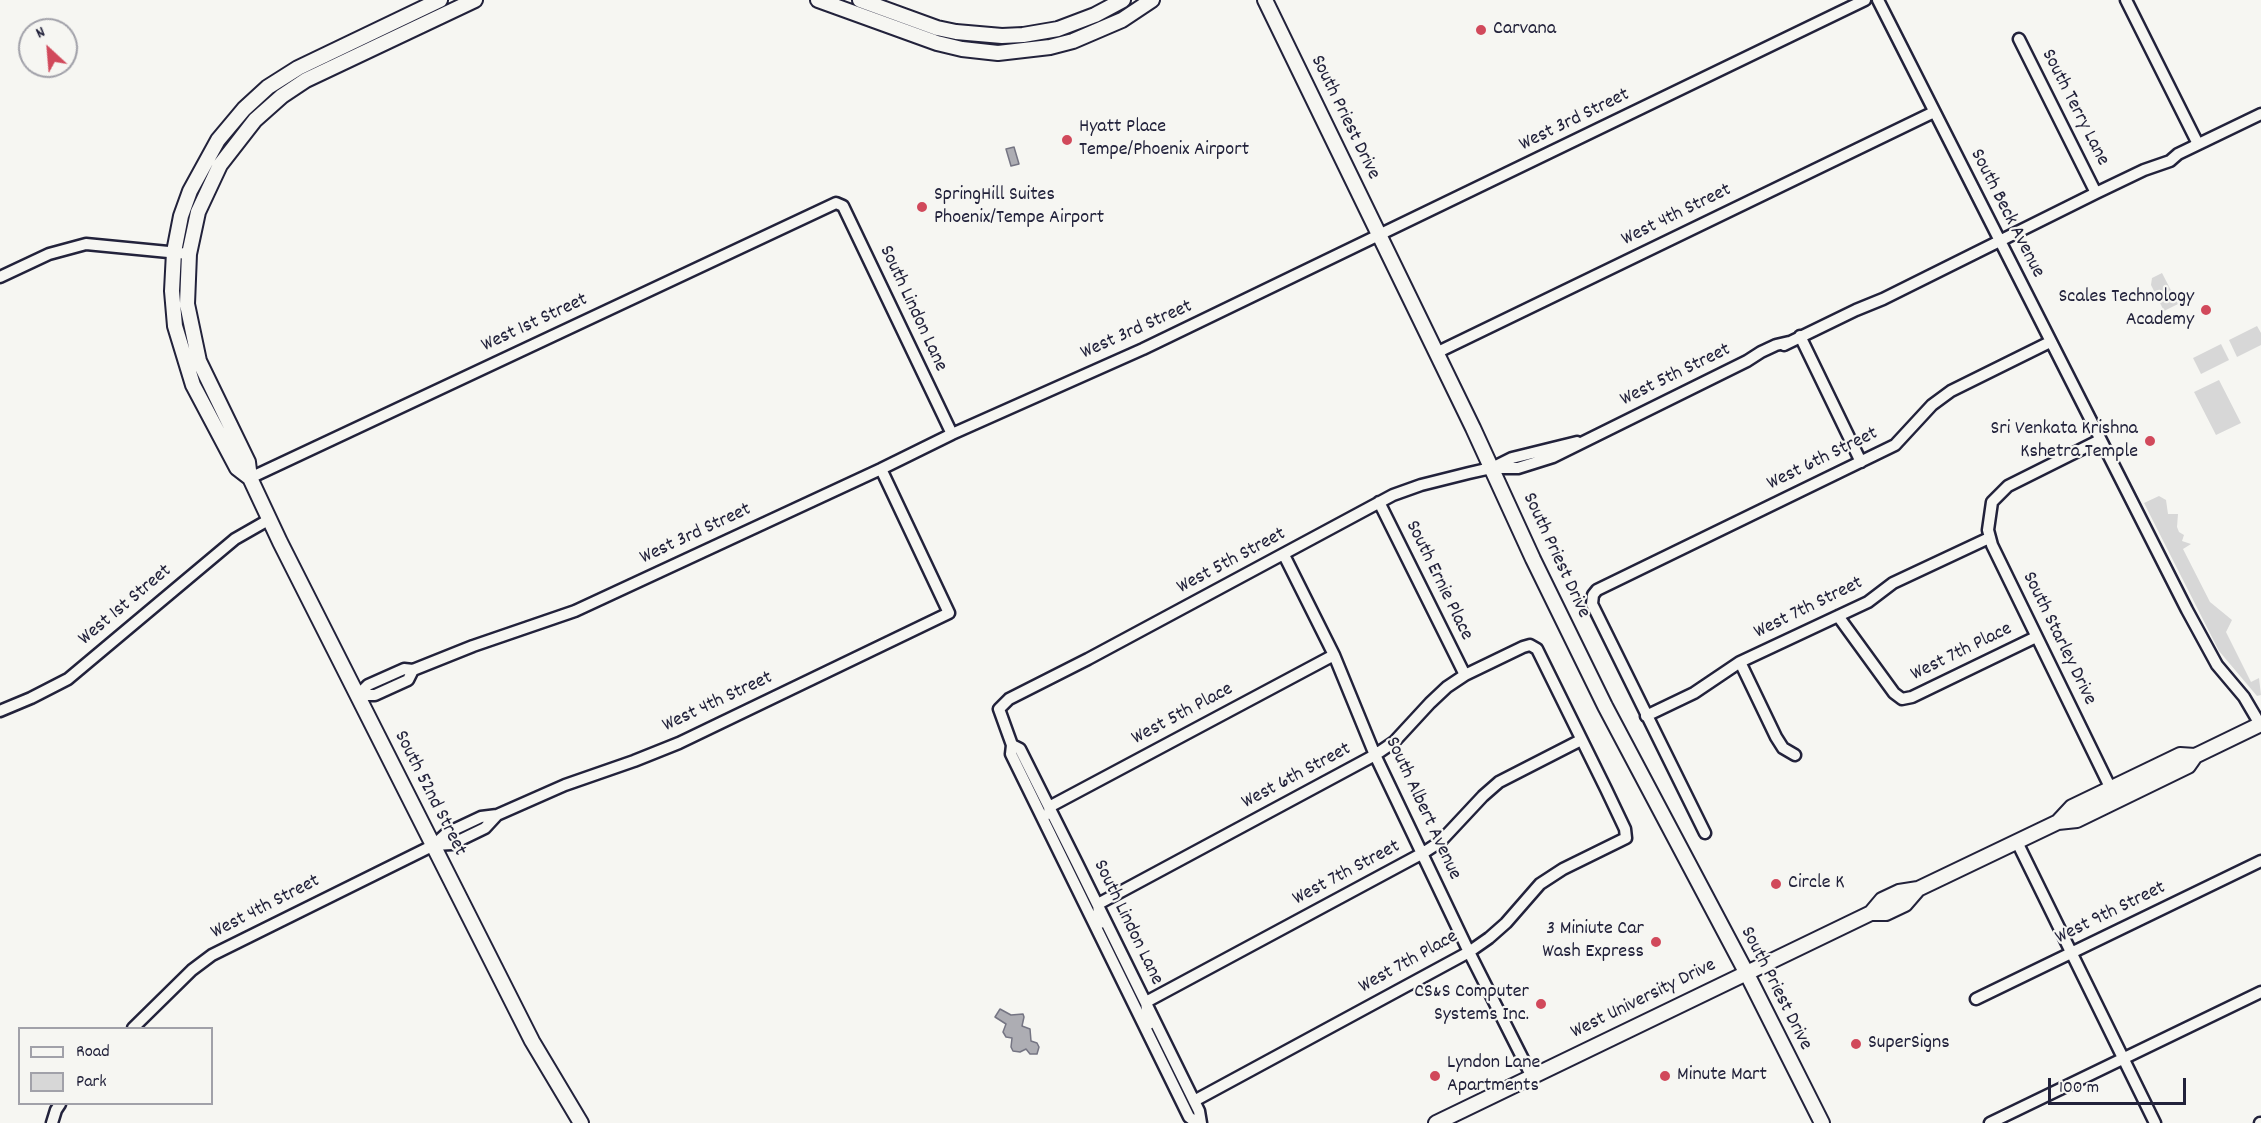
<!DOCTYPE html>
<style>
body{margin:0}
#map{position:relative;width:2261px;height:1123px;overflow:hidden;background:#f6f6f2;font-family:Dekko,sans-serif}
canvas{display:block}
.legend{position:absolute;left:18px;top:1027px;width:195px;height:78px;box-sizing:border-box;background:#f6f6f2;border:2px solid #a1a1a9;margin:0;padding:8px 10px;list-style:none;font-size:18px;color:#22223b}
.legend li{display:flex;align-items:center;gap:12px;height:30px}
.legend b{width:30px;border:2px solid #a1a1a9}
.north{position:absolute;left:18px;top:18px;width:60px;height:60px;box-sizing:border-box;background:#f6f6f2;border:2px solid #a1a1a9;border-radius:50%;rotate:334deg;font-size:16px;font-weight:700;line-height:24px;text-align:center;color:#22223b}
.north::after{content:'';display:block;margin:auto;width:21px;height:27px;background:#d1495b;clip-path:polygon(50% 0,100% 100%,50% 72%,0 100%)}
.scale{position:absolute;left:2048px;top:1078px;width:138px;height:27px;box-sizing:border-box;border:3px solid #22223b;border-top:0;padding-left:8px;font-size:18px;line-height:21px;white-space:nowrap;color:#22223b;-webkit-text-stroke:4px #f6f6f2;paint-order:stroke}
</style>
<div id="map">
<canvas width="2261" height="1123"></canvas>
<ul class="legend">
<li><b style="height:8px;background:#f6f6f2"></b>Road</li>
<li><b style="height:16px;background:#d7d7d7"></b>Park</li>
</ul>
<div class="north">N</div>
<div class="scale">100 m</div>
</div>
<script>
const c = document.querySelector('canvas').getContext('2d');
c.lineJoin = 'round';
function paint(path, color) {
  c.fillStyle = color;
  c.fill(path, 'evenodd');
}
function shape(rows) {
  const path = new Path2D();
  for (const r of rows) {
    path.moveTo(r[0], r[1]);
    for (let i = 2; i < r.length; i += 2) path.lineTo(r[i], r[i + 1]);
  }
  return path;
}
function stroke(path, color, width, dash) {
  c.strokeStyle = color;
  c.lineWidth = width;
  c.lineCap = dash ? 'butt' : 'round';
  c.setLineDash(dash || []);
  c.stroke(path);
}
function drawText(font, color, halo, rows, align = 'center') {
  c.font = font + ' Dekko,sans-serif';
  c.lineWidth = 4.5;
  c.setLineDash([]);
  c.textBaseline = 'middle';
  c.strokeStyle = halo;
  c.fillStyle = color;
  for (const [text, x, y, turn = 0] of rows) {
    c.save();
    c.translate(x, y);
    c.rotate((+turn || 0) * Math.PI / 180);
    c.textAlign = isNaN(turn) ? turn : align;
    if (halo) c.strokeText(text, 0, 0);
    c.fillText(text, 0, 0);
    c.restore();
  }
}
paint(shape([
 [2162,273,2178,304,2164,311,2151,285,2152,278],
 [2257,326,2261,333,2261,345,2237,357,2229,340],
 [2221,344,2229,360,2201,374,2193,358],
 [2219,380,2241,423,2216,435,2194,392],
 [2159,496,2166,500,2168,514,2178,514,2177,527,2179,532,2184,535,2182,541,2191,544,2183,549,2210,602,2232,620,2226,632,2251,682,2259,678,2261,695,2257,696,2219,651,2144,503]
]), '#d7d7d7');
const water = shape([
 [1014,147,1019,164,1011,166,1006,149,1014,147],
 [1000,1009,1011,1015,1023,1014,1024,1017,1022,1026,1030,1029,1031,1041,1037,1043,1039,1047,1037,1054,1030,1054,1026,1049,1020,1052,1013,1051,1011,1047,1012,1038,1006,1037,1003,1032,1006,1024,995,1017,1000,1009]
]);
paint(water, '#adadb3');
stroke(water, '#757583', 1.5);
const minor = shape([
 [1878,0,2187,610,2217,665,2244,697,2261,726],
 [2126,0,2198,144],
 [2019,39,2096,193],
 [0,277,49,254,86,244,189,254],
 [1800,336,1861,462],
 [1784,345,1856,310,1883,299,2096,193,2144,170,2170,161,2178,154,2261,114],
 [1436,353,1934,112],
 [2100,440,2008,486,1992,502,1988,530,1992,545,2111,789],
 [1494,467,1512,458,1577,442],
 [250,478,836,203,843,206,952,434],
 [1379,502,1465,675],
 [1284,555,1334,655,1375,755,1469,952,1532,1077],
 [1838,616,1894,693,1902,699,1912,697,2036,637],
 [1740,662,1776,737,1783,748,1795,755],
 [358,695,368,685,404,669,413,670,473,646,575,611,881,469,952,434,1143,349,1865,0],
 [358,695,375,695,408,680,413,670],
 [0,711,31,698,68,679,235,539,270,519],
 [1646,716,1694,693,1740,662,1868,602,1893,583,1989,538],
 [1012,745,1020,749,1077,863,1199,1111,1201,1123],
 [1050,814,1049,807,1334,655],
 [1705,833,1592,604,1593,595,1597,590,1634,572,1895,445,1932,405,1951,391,2050,342],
 [2017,842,2155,1123],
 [434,845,452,844,485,828,497,815],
 [1100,923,1098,904,1375,755,1394,742,1430,703,1447,687,1465,675,1523,647,1530,645,1537,649,1606,789,1625,829,1626,838,1563,869,1540,884,1506,923,1489,938,1469,952,1194,1101],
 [1976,999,2261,861],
 [1149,1024,1146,1002,1423,853,1440,842,1483,796,1499,782,1581,740],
 [133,1028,192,970,212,955,434,845,447,833,481,817,497,815,565,785,634,761,679,743,949,613,881,469],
 [52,1123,56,1110,60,1104],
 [1197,1123,1189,1117,1011,754,1012,745,999,709,1009,699,1088,659,1393,495,1421,485,1469,473,1491,468,1518,468,1553,457,1747,361,1761,352,1776,345,1789,342],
 [1990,1123,2261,992],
 [2260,1123,2261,1123]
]);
const major = shape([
 [475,0,306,80,282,96,255,120,220,165,198,212,189,254,187,304,199,361,248,462,250,478,280,542,532,1041,581,1123],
 [818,0,937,43,962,49,998,53,1050,47,1073,41,1122,20,1152,0],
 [860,0,937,28,956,32,1002,36,1023,35,1058,29,1095,15,1123,0],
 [1265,0,1473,428,1533,559,1605,706,1746,972,1822,1123],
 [250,478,237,468,193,385,175,326,172,291,174,252,181,216,190,191,218,140,244,109,268,87,298,68,440,0],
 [2058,822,2072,807,2180,755,2195,756],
 [1871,913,1886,913,1905,904,1918,889],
 [1436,1123,1871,913,1882,900,1899,892,1918,889,2058,822,2077,820,2188,766,2195,756,2261,724]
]);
stroke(minor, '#22223b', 15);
stroke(major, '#22223b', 18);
stroke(minor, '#f6f6f2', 10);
stroke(major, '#f6f6f2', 14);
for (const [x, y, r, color] of [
 [1481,30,6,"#d1495b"],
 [1067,140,6,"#d1495b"],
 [922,207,6,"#d1495b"],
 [2206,310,6,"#d1495b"],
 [2150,441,6,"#d1495b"],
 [1776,884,6,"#d1495b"],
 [1656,942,6,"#d1495b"],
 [1541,1004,6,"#d1495b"],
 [1856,1044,6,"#d1495b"],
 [1435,1076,6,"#d1495b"],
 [1665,1076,6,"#d1495b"]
]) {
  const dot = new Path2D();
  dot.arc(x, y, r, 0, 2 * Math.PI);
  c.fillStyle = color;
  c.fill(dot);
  stroke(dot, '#f6f6f2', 2);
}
drawText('20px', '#22223b', '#f6f6f2', [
 ["Carvana",1493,30],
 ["Hyatt Place",1079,128],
 ["Tempe/Phoenix Airport",1079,151],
 ["SpringHill Suites",934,196],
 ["Phoenix/Tempe Airport",934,219],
 ["Scales Technology",2194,298,"right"],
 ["Academy",2194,321,"right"],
 ["Sri Venkata Krishna",2138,430,"right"],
 ["Kshetra Temple",2138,453,"right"],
 ["Circle K",1788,884],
 ["3 Miniute Car",1644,930,"right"],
 ["Wash Express",1644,953,"right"],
 ["CS&S Computer",1529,993,"right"],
 ["Systems Inc.",1529,1016,"right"],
 ["SuperSigns",1868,1044],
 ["Lyndon Lane",1447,1064],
 ["Apartments",1447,1087],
 ["Minute Mart",1677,1076]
], 'left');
drawText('20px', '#22223b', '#f6f6f2', [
 ["South Terry Lane",2074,108,63],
 ["South Priest Drive",1344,118,64],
 ["West 3rd Street",1575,121,-26],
 ["South Beck Avenue",2006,214,63],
 ["West 4th Street",1677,216,-26],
 ["South Lindon Lane",912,309,65],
 ["West 1st Street",535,324,-25],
 ["West 3rd Street",1137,331,-24],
 ["West 5th Street",1676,376,-26],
 ["West 6th Street",1823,460,-26],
 ["West 3rd Street",696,535,-25],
 ["South Priest Drive",1555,556,65],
 ["West 5th Street",1232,562,-28],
 ["South Ernie Place",1438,581,64],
 ["West 1st Street",126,606,-40],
 ["West 7th Street",1809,609,-26],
 ["South Starley Drive",2058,639,64],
 ["West 7th Place",1962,653,-26],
 ["West 4th Street",718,703,-25],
 ["West 5th Place",1183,715,-28],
 ["West 6th Street",1297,777,-28],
 ["South 52nd Street",429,794,63],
 ["South Albert Avenue",1422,809,65],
 ["West 7th Street",1347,874,-28],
 ["West 4th Street",266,908,-27],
 ["West 9th Street",2111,914,-26],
 ["South Lindon Lane",1127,923,64],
 ["West 7th Place",1409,963,-29],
 ["South Priest Drive",1775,989,63],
 ["West University Drive",1644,1000,-26]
]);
</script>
